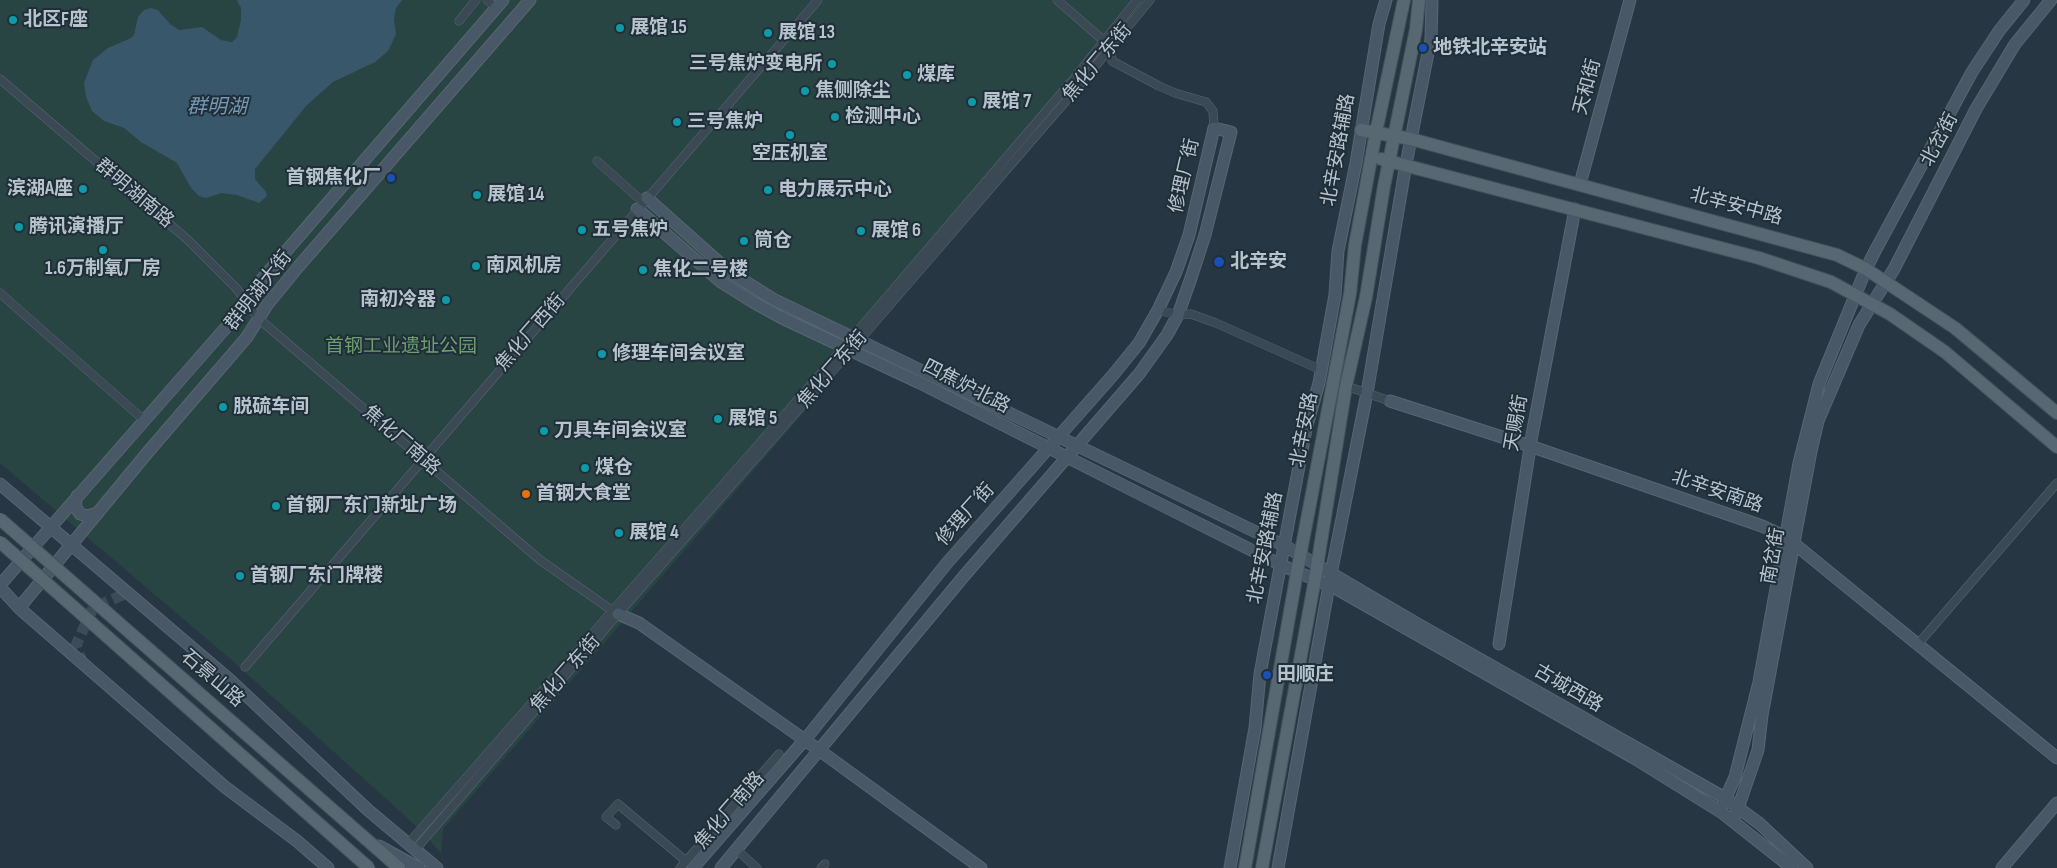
<!DOCTYPE html>
<meta charset="utf-8">
<style>
body{margin:0}
canvas{display:block;background:#263743}
</style>
<canvas width="2057" height="868"></canvas>
<script>
const c = document.querySelector('canvas').getContext('2d');
c.lineJoin = 'round';
function paint(path, color) {
  c.fillStyle = color;
  c.fill(path, 'evenodd');
}
function shape(rows) {
  const path = new Path2D();
  for (const r of rows) {
    path.moveTo(r[0], r[1]);
    for (let i = 2; i < r.length; i += 2) path.lineTo(r[i], r[i + 1]);
  }
  return path;
}
function stroke(path, color, width, dash) {
  c.strokeStyle = color;
  c.lineWidth = width;
  c.lineCap = dash ? 'butt' : 'round';
  c.setLineDash(dash || []);
  c.stroke(path);
}
function drawText(font, color, halo, rows, align = 'center') {
  c.font = font + ' "Sofia Sans Condensed","Noto Sans SC",sans-serif';
  c.lineWidth = 4;
  c.setLineDash([]);
  c.textBaseline = 'middle';
  c.strokeStyle = halo;
  c.fillStyle = color;
  for (const [text, x, y, turn = 0] of rows) {
    c.save();
    c.translate(x, y);
    c.rotate((+turn || 0) * Math.PI / 180);
    c.textAlign = isNaN(turn) ? turn : align;
    if (halo) c.strokeText(text, 0, 0);
    c.fillText(text, 0, 0);
    c.restore();
  }
}
paint(shape([
 [0,0,1156,0,785,434,443,829,441,853,413,823,234,662,0,463]
]), '#284443');
paint(shape([
 [237,0,402,0,396,8,394,19,396,34,388,51,375,62,333,82,307,105,255,169,255,179,266,192,267,196,259,203,237,195,221,193,206,198,199,196,191,188,177,163,141,142,124,128,104,121,92,111,86,97,84,83,93,60,108,48,131,38,134,35,138,17,144,10,151,8,158,10,170,24,179,30,202,27,221,40,232,42,237,37,241,20,241,8]
]), '#38576b');
stroke(shape([
 [83,664,76,645,93,608,129,592]
]), '#3c4c58', 11, [11, 5.5]);
const street = shape([
 [487,0,496,8],
 [1057,0,1111,47,1112,61,1159,86,1175,93,1206,102,1213,111,1214,128],
 [459,21,476,0],
 [0,79,188,240,236,288,258,318,540,560,617,614],
 [597,161,643,202],
 [0,293,145,421],
 [1158,310,1178,315,1191,314,1216,323,1321,370],
 [1346,386,1390,401],
 [1918,644,2057,483],
 [245,667,818,0],
 [616,825,606,817,618,804,686,861],
 [408,844,844,347,1071,82,1137,0],
 [415,850,618,614,850,351,1078,87,1150,0],
 [737,850,757,868],
 [680,868,779,754],
 [821,868,825,864]
]);
const secondary = shape([
 [1580,184,1630,0],
 [647,198,730,272,773,299,1285,546,1416,623,1725,798,1760,824,1807,868],
 [637,209,721,282,753,302,782,318,920,383,1281,565,1337,589,1634,758,1721,812,1792,868],
 [1390,401,1530,446,1762,526,1786,537,2057,758],
 [0,484,230,680,368,810,437,868],
 [77,496,75,506,80,514,87,516,98,513],
 [0,585,236,316,256,286,503,0],
 [0,587,19,608,225,787,297,841,328,868],
 [19,608,148,452,247,337,267,305,299,266,530,0],
 [618,614,639,623,819,750,981,868],
 [1499,644,1532,435,1575,209],
 [1723,804,1735,777,1759,682,1799,463,1819,384,1866,269,1875,251,1972,72,1999,31,2024,0],
 [1736,814,1758,750,1762,715,1811,451,1818,421,1859,325,1894,269,1976,109,2015,44,2051,0],
 [379,846,419,868],
 [693,868,808,736,947,563,1113,375,1139,343,1158,310,1176,272,1189,235,1214,128,1231,132,1205,235,1191,278,1178,315,1167,335,1139,374,964,576,721,868],
 [1230,868,1255,728,1260,674,1306,429,1319,383,1335,295,1338,251,1356,163,1379,24,1386,0],
 [1278,868,1331,574,1367,393,1406,164,1427,58,1431,40,1432,0],
 [2002,868,2057,803]
]);
const primary = shape([
 [1361,130,1411,139,1837,255,1866,269,1955,328,2057,413],
 [1381,159,1759,258,1831,282,1890,314,1945,352,2057,447],
 [366,839,399,868],
 [1245,868,1297,572,1350,294,1355,245,1376,132,1404,0],
 [1262,868,1315,579,1346,386,1366,297,1384,186,1416,29,1419,0]
]);
stroke(street, '#586670', 9);
stroke(secondary, '#586670', 13);
stroke(primary, '#44525c', 14);
stroke(street, '#3a4953', 8);
stroke(secondary, '#485866', 11);
stroke(primary, '#586873', 12);
const primaryBridge = shape([
 [0,519,366,839],
 [0,542,369,868]
]);
stroke(primaryBridge, '#44525c', 14, []);
stroke(primaryBridge, '#586873', 12);
for (const [x, y, r, color] of [
 [13,20,5,"#0f9aa8"],
 [620,28,5,"#0f9aa8"],
 [768,33,5,"#0f9aa8"],
 [1423,48,5,"#1a4fb4"],
 [832,64,5,"#0f9aa8"],
 [907,75,5,"#0f9aa8"],
 [805,91,5,"#0f9aa8"],
 [972,102,5,"#0f9aa8"],
 [835,117,5,"#0f9aa8"],
 [677,122,5,"#0f9aa8"],
 [790,135,5,"#0f9aa8"],
 [391,178,5,"#1a4fb4"],
 [83,189,5,"#0f9aa8"],
 [768,190,5,"#0f9aa8"],
 [477,195,5,"#0f9aa8"],
 [19,227,5,"#0f9aa8"],
 [582,230,5,"#0f9aa8"],
 [861,231,5,"#0f9aa8"],
 [744,241,5,"#0f9aa8"],
 [103,250,5,"#0f9aa8"],
 [1219,262,6,"#1a4fb4"],
 [476,266,5,"#0f9aa8"],
 [643,270,5,"#0f9aa8"],
 [446,300,5,"#0f9aa8"],
 [602,354,5,"#0f9aa8"],
 [223,407,5,"#0f9aa8"],
 [718,419,5,"#0f9aa8"],
 [544,431,5,"#0f9aa8"],
 [585,468,5,"#0f9aa8"],
 [526,494,5,"#e8710a"],
 [276,506,5,"#0f9aa8"],
 [619,533,5,"#0f9aa8"],
 [240,576,5,"#0f9aa8"],
 [1267,675,5,"#1a4fb4"]
]) {
  const dot = new Path2D();
  dot.arc(x, y, r, 0, 2 * Math.PI);
  c.fillStyle = color;
  c.fill(dot);
  stroke(dot, '#1f2e38', 2);
}
drawText('bold 19px', '#b7c3cd', '#1f2e38', [
 ["北区F座",23,20],
 ["展馆 15",630,28],
 ["展馆 13",778,33],
 ["地铁北辛安站",1433,48],
 ["三号焦炉变电所",822,64,"right"],
 ["煤库",917,75],
 ["焦侧除尘",815,91],
 ["展馆 7",982,102],
 ["检测中心",845,117],
 ["三号焦炉",687,122],
 ["空压机室",790,154,"center"],
 ["首钢焦化厂",381,178,"right"],
 ["滨湖A座",73,189,"right"],
 ["电力展示中心",778,190],
 ["展馆 14",487,195],
 ["腾讯演播厅",29,227],
 ["五号焦炉",592,230],
 ["展馆 6",871,231],
 ["筒仓",754,241],
 ["北辛安",1230,262],
 ["南风机房",486,266],
 ["1.6万制氧厂房",103,269,"center"],
 ["焦化二号楼",653,270],
 ["南初冷器",436,300,"right"],
 ["修理车间会议室",612,354],
 ["脱硫车间",233,407],
 ["展馆 5",728,419],
 ["刀具车间会议室",554,431],
 ["煤仓",595,468],
 ["首钢大食堂",536,494],
 ["首钢厂东门新址广场",286,506],
 ["展馆 4",629,533],
 ["首钢厂东门牌楼",250,576],
 ["田顺庄",1277,675]
], 'left');
drawText('19px', '#b7c3cd', '#1f2e38', [
 ["焦化厂东街",1098,63,-50],
 ["天和街",1588,87,-75],
 ["北岔街",1940,140,-62],
 ["北辛安路辅路",1339,150,-80],
 ["修理厂街",1185,176,-77],
 ["群明湖南路",134,194,40],
 ["北辛安中路",1736,207,15],
 ["群明湖大街",259,291,-52],
 ["焦化厂西街",531,333,-49],
 ["焦化厂东街",833,370,-49],
 ["四焦炉北路",966,387,27],
 ["天赐街",1517,423,-80],
 ["北辛安路",1305,430,-79],
 ["焦化厂南路",401,441,41],
 ["北辛安南路",1717,492,19],
 ["修理厂街",966,515,-48],
 ["北辛安路辅路",1266,548,-79],
 ["南岔街",1774,556,-80],
 ["焦化厂东街",566,674,-49],
 ["石景山路",212,679,41],
 ["古城西路",1568,689,30],
 ["焦化厂南路",730,811,-49]
]);
drawText('19px', '#6e9f70', '#1f2e38', [
 ["首钢工业遗址公园",401,347]
]);
drawText('italic 20px', '#7699b1', '#1f2e38', [
 ["群明湖",217,108]
]);
</script>
